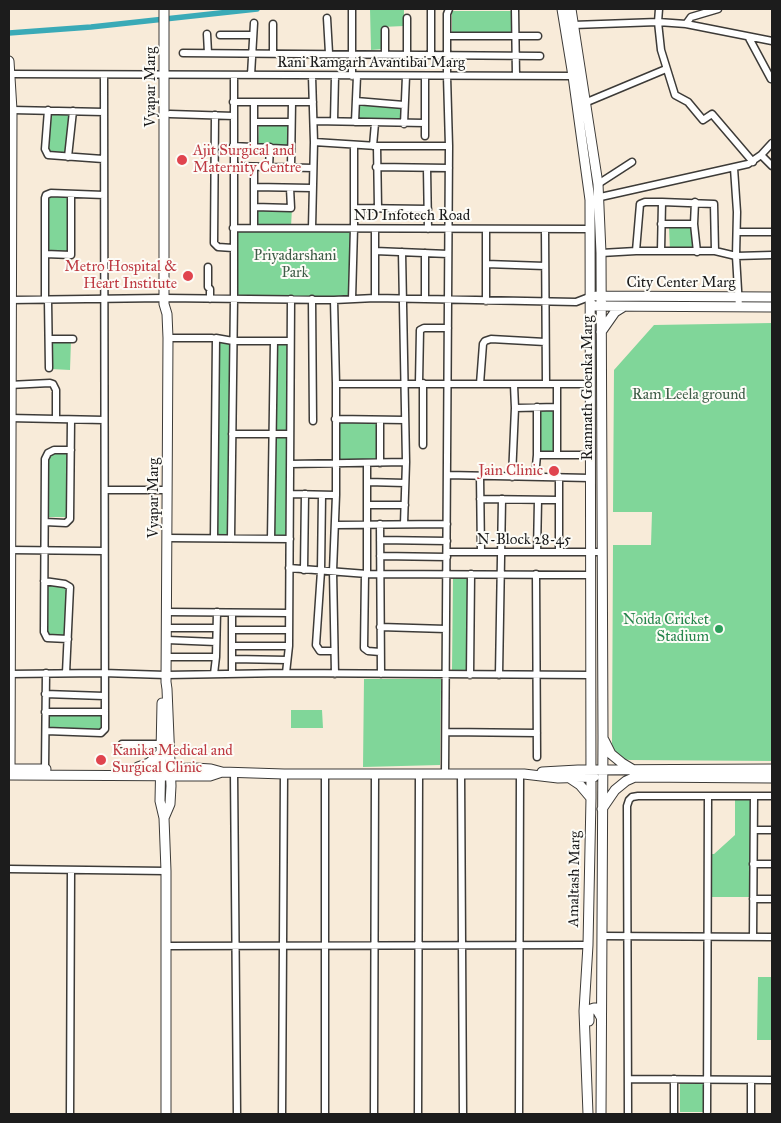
<!DOCTYPE html>
<style>
body{margin:0}
#map{position:relative;width:781px;height:1123px;overflow:hidden;background:#f8ebd9;font-family:"IM FELL Great Primer",serif}
canvas{display:block}
.frame{position:absolute;inset:0;border:10px solid #1c1c1c;pointer-events:none}
</style>
<div id="map">
<canvas width="781" height="1123"></canvas>
<div class="frame"></div>
</div>
<script>
const c = document.querySelector('canvas').getContext('2d');
c.lineJoin = 'round';
function paint(path, color) {
  c.fillStyle = color;
  c.fill(path, 'evenodd');
}
function shape(rows) {
  const path = new Path2D();
  for (const r of rows) {
    path.moveTo(r[0], r[1]);
    for (let i = 2; i < r.length; i += 2) path.lineTo(r[i], r[i + 1]);
  }
  return path;
}
function stroke(path, color, width, dash) {
  c.strokeStyle = color;
  c.lineWidth = width;
  c.lineCap = dash ? 'butt' : 'round';
  c.setLineDash(dash || []);
  c.stroke(path);
}
function drawText(font, color, halo, rows, align = 'center') {
  c.font = font + ' "IM FELL Great Primer",serif';
  c.lineWidth = 4;
  c.setLineDash([]);
  c.textBaseline = 'middle';
  c.strokeStyle = halo;
  c.fillStyle = color;
  for (const [text, x, y, turn = 0] of rows) {
    c.save();
    c.translate(x, y);
    c.rotate((+turn || 0) * Math.PI / 180);
    c.textAlign = isNaN(turn) ? turn : align;
    if (halo) c.strokeText(text, 0, 0);
    c.fillText(text, 0, 0);
    c.restore();
  }
}
paint(shape([
 [370,9,404,9,404,26,382,27,383,49,371,50],
 [452,11,513,11,513,34,452,34],
 [360,103,407,104,406,122,359,121],
 [50,113,70,113,70,154,49,154],
 [259,124,292,124,292,145,258,145],
 [48,196,69,196,69,253,47,252],
 [258,208,292,208,291,227,258,227],
 [696,226,696,250,670,251,669,227],
 [237,232,353,232,350,297,237,296],
 [772,323,772,761,630,760,622,759,616,753,612,744,613,545,651,545,652,512,613,512,614,370,654,325],
 [52,339,71,340,70,370,51,369],
 [218,343,231,343,230,536,217,536],
 [275,343,289,343,288,431,275,431],
 [539,410,555,410,555,453,539,453],
 [339,422,377,423,377,461,339,460],
 [275,437,288,437,288,536,274,536],
 [48,454,68,454,68,517,48,517],
 [453,577,468,577,467,670,452,670],
 [48,585,67,586,66,636,47,636],
 [364,679,441,679,440,765,363,767],
 [291,710,322,710,323,728,291,728],
 [48,714,101,714,101,730,47,730],
 [735,800,751,800,750,897,711,897,711,854,714,854,735,835],
 [758,977,772,977,772,1040,757,1040],
 [704,1083,705,1112,680,1112,680,1084]
]), '#80d699');
stroke(shape([
 [9,33,91,27,257,9]
]), '#3aaab7', 5.5);
const street = shape([
 [515,9,516,76],
 [659,9,658,22,661,50,675,95,688,102,703,120,712,114,753,162],
 [327,18,329,53],
 [407,18,407,54],
 [686,24,691,17,718,9],
 [573,25,658,22,686,24,772,41],
 [385,30,385,54],
 [207,34,208,53],
 [220,35,253,35],
 [448,36,538,36],
 [749,38,771,79],
 [183,53,540,56],
 [273,53,273,24],
 [431,54,431,9],
 [10,74,573,76],
 [251,75,254,23],
 [352,76,352,9],
 [356,101,404,105],
 [233,102,313,102],
 [587,102,666,69],
 [12,110,104,112],
 [48,110,45,149,48,155,103,159],
 [170,114,234,116],
 [215,115,214,243,218,247,233,248],
 [314,121,425,123],
 [334,121,335,76],
 [255,122,291,122],
 [355,122,357,76],
 [404,124,406,76],
 [425,136,425,76],
 [314,142,377,146,449,146],
 [233,146,290,149],
 [373,146,375,123],
 [377,146,378,208],
 [254,147,254,103],
 [761,155,772,166],
 [68,157,73,111],
 [233,166,313,168],
 [254,167,254,228],
 [269,167,270,147],
 [291,167,292,102],
 [376,167,449,168],
 [427,168,428,229],
 [734,168,737,212,736,256,739,307],
 [598,184,632,162],
 [254,187,312,188],
 [596,198,748,164,761,155,772,143],
 [695,202,694,224,697,252],
 [254,207,291,208,290,188],
 [354,208,428,209],
 [661,224,694,224],
 [233,228,590,229],
 [312,228,314,142,312,76],
 [545,229,546,384],
 [738,232,772,232],
 [375,251,448,254],
 [636,251,640,204,645,202,662,202,714,204,715,251],
 [661,251,662,202],
 [402,252,406,462,404,524],
 [425,253,425,299],
 [601,253,636,251,715,251,736,256,772,255],
 [45,254,71,255,71,195],
 [486,264,545,266],
 [208,267,208,287,210,289,210,299],
 [375,298,375,229],
 [312,299,313,421],
 [352,299,354,228,354,145],
 [9,300,164,298,334,300,375,298,576,302,589,297],
 [45,300,45,198,46,195,51,193,104,195],
 [48,300,49,368],
 [334,300,336,384,336,495,333,571,335,674],
 [486,301,486,229],
 [168,338,212,338],
 [49,339,73,339],
 [419,383,420,330,424,328,448,328],
 [423,383,423,445],
 [336,384,590,384],
 [480,384,483,344,485,341,491,339,545,342],
 [9,385,50,383,53,384,56,390,56,419],
 [515,408,557,407],
 [9,418,104,420],
 [335,419,405,420],
 [232,434,290,434],
 [537,455,590,455],
 [557,455,557,384],
 [380,463,380,420],
 [290,464,406,462],
 [447,475,590,478],
 [480,476,481,552],
 [512,477,515,408,514,385],
 [535,477,537,455,537,407],
 [368,482,405,483],
 [105,490,167,490],
 [290,494,336,495],
 [322,495,321,571,316,645,320,651,334,651],
 [480,499,559,500],
 [367,505,405,505],
 [45,522,66,523,70,519,71,420],
 [380,524,381,674],
 [335,525,447,524],
 [167,538,290,539],
 [214,538,216,338,233,341,290,341],
 [231,538,234,299,234,75],
 [271,539,274,341],
 [380,540,447,541],
 [11,550,104,551],
 [447,552,602,552],
 [537,552,538,500],
 [559,552,559,477],
 [380,556,447,557],
 [289,568,367,574,590,575],
 [304,570,305,494],
 [365,574,364,648,368,651,380,652],
 [367,574,367,463],
 [536,574,537,757],
 [44,581,65,584,70,587,66,673],
 [167,612,289,613],
 [232,613,232,674],
 [380,627,446,629],
 [167,628,216,628],
 [232,630,289,630],
 [68,639,47,638,44,632,45,459,48,453,54,450,71,450],
 [167,640,216,642],
 [233,646,289,646],
 [167,657,216,657],
 [233,659,287,660],
 [286,673,289,646,291,299],
 [9,674,103,673,166,675,286,673,590,675],
 [214,674,216,657,217,612],
 [470,675,471,574],
 [499,675,502,499],
 [45,694,104,696],
 [45,712,105,712],
 [46,731,101,733,105,729,104,75],
 [446,732,537,733],
 [122,744,161,744],
 [45,769,46,673],
 [234,772,237,1114],
 [325,774,325,1114],
 [445,774,448,301,449,146,447,76,447,14,449,9],
 [461,774,463,1114],
 [754,830,772,830],
 [753,864,772,864],
 [9,869,166,871],
 [753,899,772,899],
 [602,936,772,937],
 [753,937,754,796],
 [166,946,588,945],
 [628,1079,772,1080],
 [707,1112,708,796],
 [674,1113,674,1079],
 [70,1114,71,870],
 [282,1114,284,774],
 [374,1114,375,774],
 [418,1114,419,774],
 [519,1114,520,774],
 [628,1114,627,806,629,800,632,797,638,796,772,796],
 [751,1114,751,1080]
]);
const secondary = shape([
 [562,9,573,76,590,200,591,798,588,945,584,1011,588,1114],
 [571,9,598,184,601,253,603,738,601,1114],
 [9,61,12,110,10,775],
 [597,296,772,297],
 [595,306,772,307],
 [601,332,615,312,623,307],
 [162,703,160,801,164,818,166,871,166,1114],
 [604,740,611,754,622,763,632,769],
 [138,767,149,763,161,753],
 [9,769,46,769],
 [130,770,195,768,211,769,222,772,284,774,524,774,558,778,594,777],
 [542,772,578,770,772,769],
 [9,775,210,776,222,772],
 [568,777,580,785,591,798],
 [602,809,615,790,626,781,635,777,772,778],
 [164,818,170,804,171,786,167,689,166,682,168,338,167,314,164,304,164,9],
 [589,1021,589,1013,591,1009,594,1008,596,1008,601,1017]
]);
stroke(street, '#3d3b38', 9);
stroke(secondary, '#3d3b38', 11);
stroke(street, '#fff', 6);
stroke(secondary, '#fff', 9);
for (const [x, y, r, color] of [
 [182,160,6,"#e0444e"],
 [188,276,6,"#e0444e"],
 [554,471,6,"#e0444e"],
 [719,629,5,"#2e9e5b"],
 [101,760,6,"#e0444e"]
]) {
  const dot = new Path2D();
  dot.arc(x, y, r, 0, 2 * Math.PI);
  c.fillStyle = color;
  c.fill(dot);
  stroke(dot, '#fdfcf7', 2);
}
drawText('15px', '#1c1c1c', '#fdfcf7', [
 ["Rani Ramgarh Avantibai Marg",371,63],
 ["Vyapar Marg",151,87,-90],
 ["ND Infotech Road",412,216],
 ["City Center Marg",681,283],
 ["Ramnath Goenka Marg",588,388,-90],
 ["Vyapar Marg",154,498,-90],
 ["N-Block 28-45",524,540],
 ["Amaltash Marg",575,879,-89]
]);
drawText('15px', '#be3a42', '#fdfcf7', [
 ["Ajit Surgical and",193,151],
 ["Maternity Centre",193,168],
 ["Metro Hospital &",177,267,"right"],
 ["Heart Institute",177,284,"right"],
 ["Jain Clinic",543,471,"right"],
 ["Kanika Medical and",112,751],
 ["Surgical Clinic",112,768]
], 'left');
drawText('15px', '#3f5d48', '#fdfcf7', [
 ["Priyadarshani",295,256],
 ["Park",295,273],
 ["Ram Leela ground",689,395]
]);
drawText('15px', '#27864d', '#fdfcf7', [
 ["Noida Cricket",709,620],
 ["Stadium",709,637]
], 'right');
</script>
